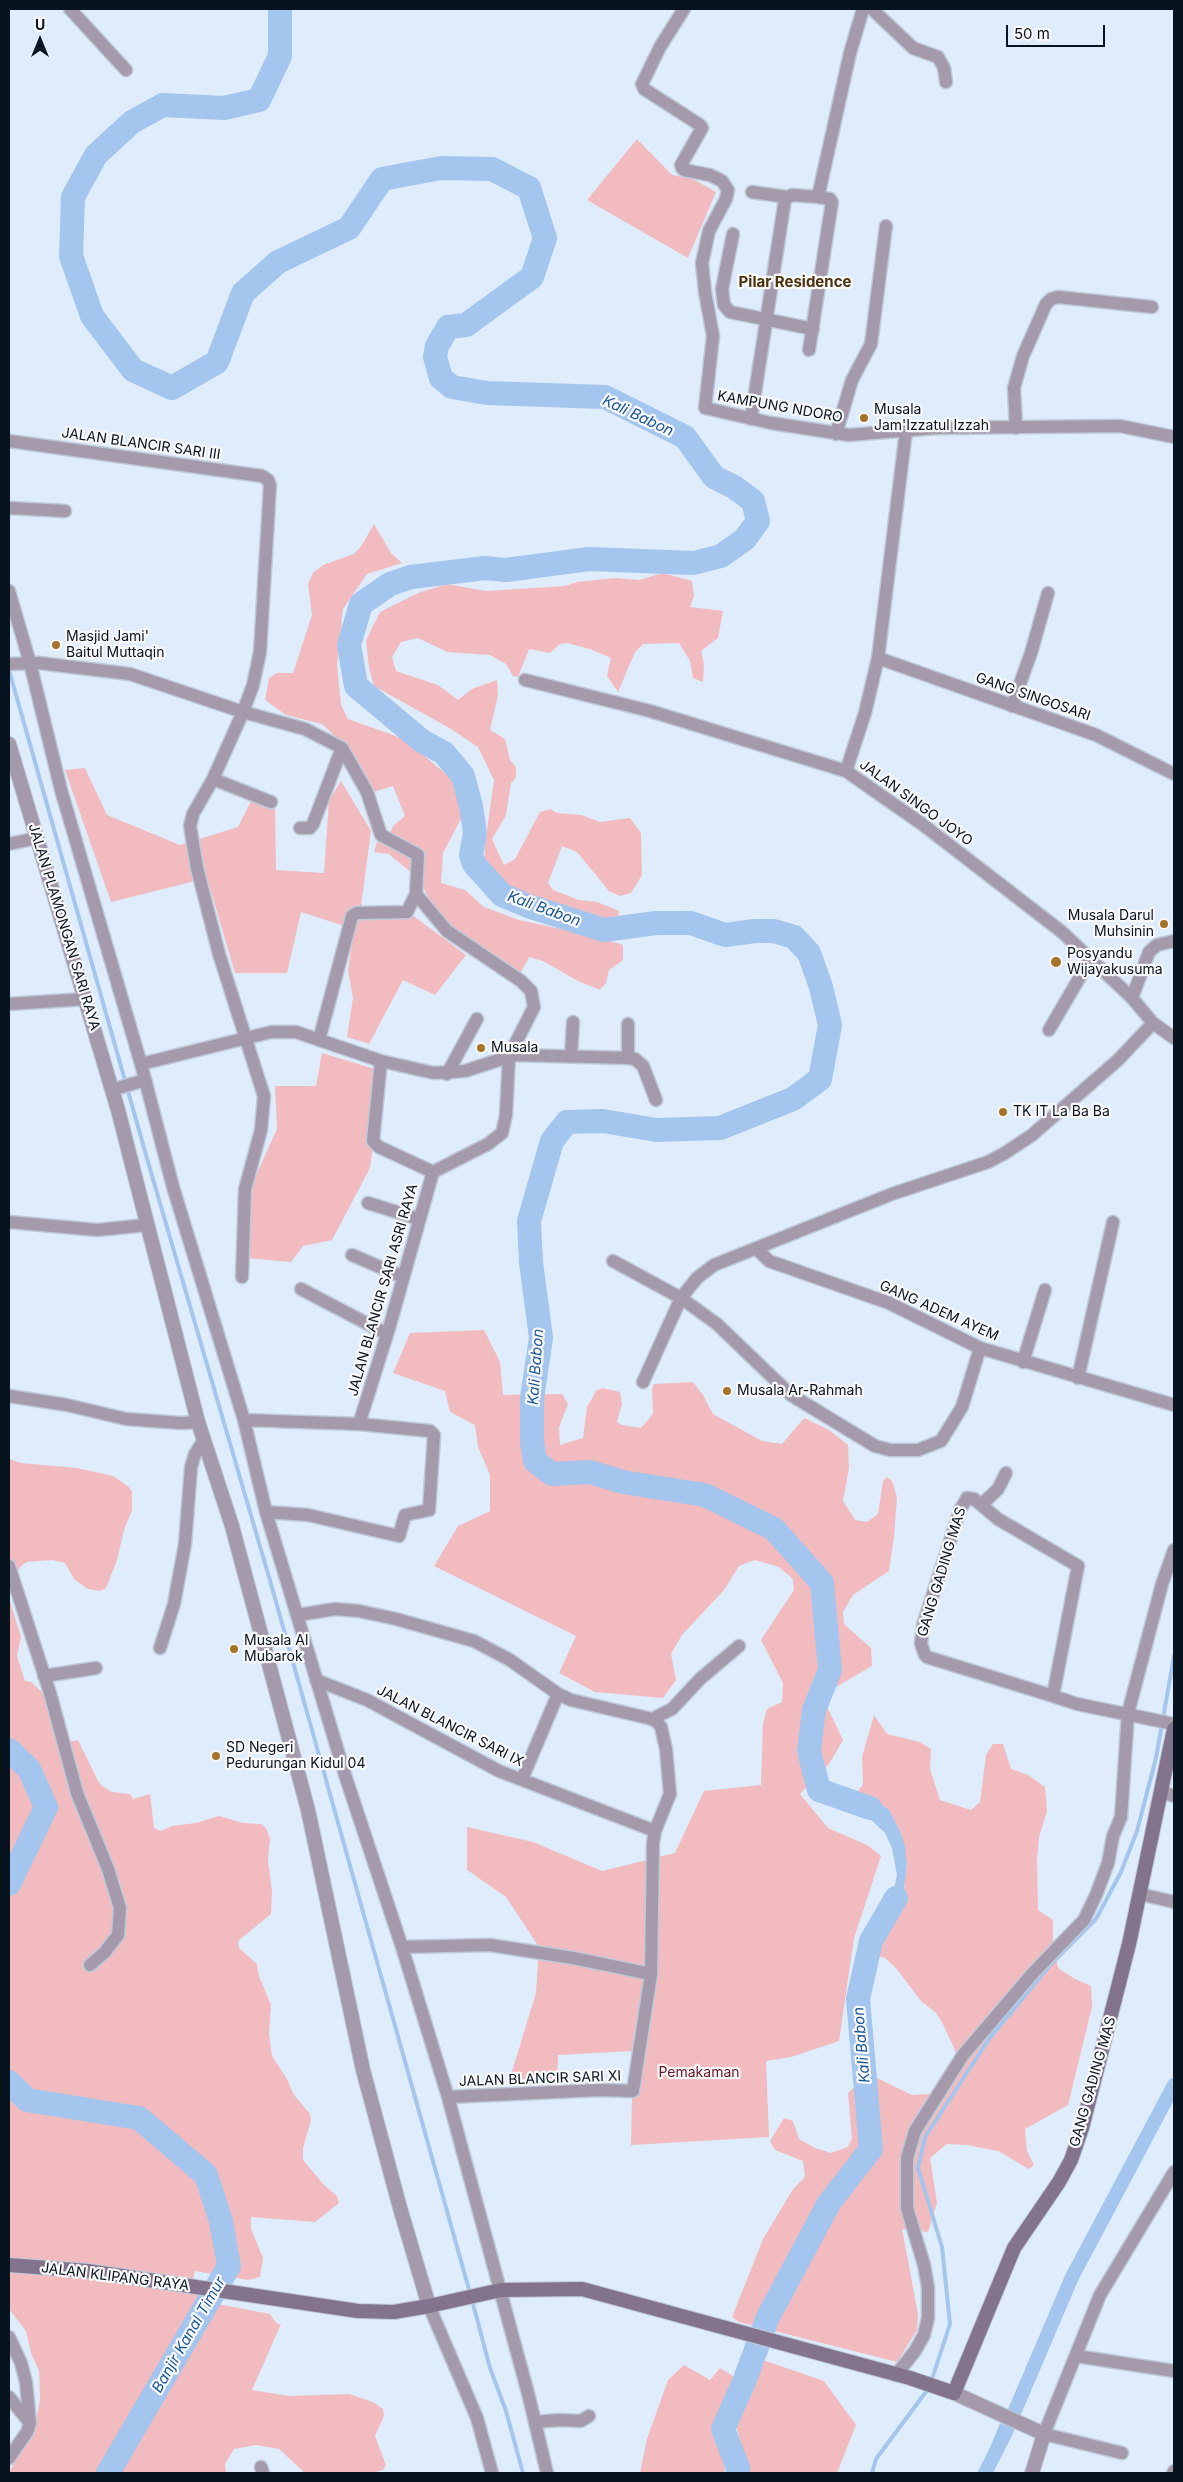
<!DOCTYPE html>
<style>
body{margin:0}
#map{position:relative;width:1183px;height:2482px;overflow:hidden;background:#dfecfc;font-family:Inter,sans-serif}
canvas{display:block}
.frame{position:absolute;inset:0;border:10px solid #081320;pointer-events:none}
.north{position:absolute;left:15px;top:15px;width:50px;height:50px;-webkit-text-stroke:4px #f8f8f8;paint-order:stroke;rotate:0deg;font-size:14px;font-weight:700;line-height:20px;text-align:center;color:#081320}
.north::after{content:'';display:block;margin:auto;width:18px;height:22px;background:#081320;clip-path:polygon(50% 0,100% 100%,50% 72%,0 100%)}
.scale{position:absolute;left:1006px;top:25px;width:99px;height:22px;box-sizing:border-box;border:2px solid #081320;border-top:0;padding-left:6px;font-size:15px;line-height:18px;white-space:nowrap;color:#081320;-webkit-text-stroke:4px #f8f8f8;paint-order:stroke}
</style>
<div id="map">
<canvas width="1183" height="2482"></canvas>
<div class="frame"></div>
<div class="north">U</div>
<div class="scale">50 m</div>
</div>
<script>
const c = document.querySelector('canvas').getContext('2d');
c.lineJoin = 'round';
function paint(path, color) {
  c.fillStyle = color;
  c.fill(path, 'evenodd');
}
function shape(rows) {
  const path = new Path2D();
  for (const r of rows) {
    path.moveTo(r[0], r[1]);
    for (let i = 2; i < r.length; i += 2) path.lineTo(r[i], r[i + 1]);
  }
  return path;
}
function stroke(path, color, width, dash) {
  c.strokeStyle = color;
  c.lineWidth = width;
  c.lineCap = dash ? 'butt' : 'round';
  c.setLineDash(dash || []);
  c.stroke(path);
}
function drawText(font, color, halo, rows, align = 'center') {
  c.font = font + ' Inter,sans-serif';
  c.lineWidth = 4.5;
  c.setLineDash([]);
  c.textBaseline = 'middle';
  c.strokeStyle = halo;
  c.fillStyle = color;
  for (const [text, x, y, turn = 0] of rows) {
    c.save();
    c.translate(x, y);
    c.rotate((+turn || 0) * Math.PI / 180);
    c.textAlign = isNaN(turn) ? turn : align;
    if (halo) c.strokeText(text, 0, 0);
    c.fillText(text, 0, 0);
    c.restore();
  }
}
paint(shape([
 [637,139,672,175,693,179,716,192,688,258,587,200],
 [374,524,391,553,402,563,367,574,343,609,337,665,341,705,348,719,404,739,451,778,464,813,443,853,441,883,465,890,484,907,519,920,594,936,623,945,623,960,609,970,606,983,600,990,576,980,543,961,529,957,521,972,453,930,435,911,423,887,424,853,390,833,393,826,405,816,393,786,363,795,339,740,322,724,286,715,265,700,269,678,277,673,293,673,312,615,308,584,313,573,323,565,354,554,362,545],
 [663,573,692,581,694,596,690,607,723,611,718,638,701,651,704,664,703,682,693,678,690,661,679,643,643,644,635,652,618,692,607,676,611,658,590,649,567,643,560,644,550,653,529,649,518,677,513,676,506,664,490,655,447,652,418,638,401,642,392,657,396,671,438,685,458,700,472,689,497,680,498,695,490,730,505,739,510,760,516,767,516,778,511,783,506,815,492,839,504,865,515,859,540,812,551,809,557,813,581,815,600,822,630,818,641,833,642,875,631,893,620,896,609,891,577,852,562,846,548,883,553,890,579,900,597,902,619,911,617,922,532,895,515,894,497,887,484,865,485,844,494,780,478,747,451,729,374,686,369,668,366,640,380,612,418,593,447,584,486,591,565,586,577,582,615,578,639,580],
 [85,768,107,815,180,845,238,827,253,797,275,799,276,870,324,873,329,800,341,781,371,831,361,906,411,914,466,955,435,995,403,980,369,1044,347,1037,353,998,348,971,354,929,301,912,287,973,235,973,207,878,111,902,65,770],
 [378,839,419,855,415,892,409,891,413,884,414,875,389,854,374,852],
 [322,1053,375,1069,376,1124,370,1168,332,1240,303,1246,291,1262,248,1258,253,1182,277,1129,275,1086,316,1086],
 [484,1330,500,1362,503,1395,562,1394,568,1404,559,1427,560,1445,583,1438,587,1407,596,1391,602,1388,620,1392,622,1404,617,1422,622,1425,641,1428,653,1414,652,1389,654,1384,693,1382,703,1395,713,1414,762,1441,782,1444,804,1418,829,1430,848,1445,849,1468,843,1501,855,1520,867,1522,878,1514,883,1481,887,1477,892,1481,897,1497,894,1537,889,1571,853,1595,843,1612,844,1624,871,1648,872,1666,836,1687,826,1705,843,1740,829,1764,800,1794,828,1828,867,1845,881,1856,854,1938,839,2041,791,2057,766,2061,769,2137,631,2145,633,2051,558,2055,557,2081,510,2078,536,1993,539,1947,506,1897,467,1870,467,1827,533,1842,602,1871,675,1853,704,1791,761,1785,763,1724,767,1709,782,1702,783,1683,761,1640,794,1590,793,1579,779,1567,755,1560,739,1566,724,1590,682,1635,671,1654,676,1680,663,1698,595,1692,559,1673,576,1636,434,1566,458,1526,490,1511,490,1475,478,1447,475,1425,450,1412,445,1391,393,1373,410,1333],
 [9,1459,21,1463,77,1468,113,1476,129,1487,132,1492,132,1510,124,1530,117,1560,106,1588,100,1591,88,1589,74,1579,65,1563,52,1560,27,1562,22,1565,9,1582],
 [9,1598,21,1637,17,1656,25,1681,31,1682,45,1695,61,1743,78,1740,98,1781,102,1786,112,1792,130,1794,133,1799,150,1794,154,1828,161,1831,172,1826,196,1823,219,1816,243,1823,261,1824,266,1828,270,1839,268,1859,272,1892,271,1914,238,1941,239,1948,257,1964,259,1976,271,2005,269,2034,272,2056,287,2079,294,2095,310,2114,311,2120,303,2148,303,2160,324,2185,337,2196,339,2203,315,2222,251,2217,251,2229,263,2258,260,2277,248,2280,195,2271,192,2283,197,2295,207,2302,270,2314,277,2324,281,2324,252,2390,289,2396,349,2394,373,2402,383,2409,384,2416,375,2436,386,2465,383,2470,371,2473,305,2473,279,2449,256,2445,234,2449,225,2464,226,2473,9,2473,37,2416,40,2400,39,2371,31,2353,26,2331,9,2309],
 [874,1715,887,1734,920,1742,931,1749,930,1769,940,1800,971,1810,980,1802,986,1755,993,1744,1003,1744,1011,1769,1028,1775,1045,1787,1047,1811,1039,1837,1037,1860,1038,1910,1053,1920,1053,1943,1058,1968,1075,1979,1091,1986,1092,2007,1068,2105,1025,2129,1027,2151,1034,2165,1029,2169,998,2151,967,2145,947,2144,930,2158,937,2203,928,2232,902,2229,918,2314,917,2330,897,2362,739,2322,732,2317,763,2239,793,2189,805,2177,803,2161,775,2150,770,2141,784,2118,793,2121,799,2139,815,2148,831,2153,848,2147,852,2138,848,2093,857,2085,877,2078,912,2095,946,2093,963,2068,943,2024,936,2013,921,2001,896,1968,885,1958,871,1954,873,1943,903,1897,907,1864,900,1831,889,1810,877,1801,855,1796,863,1784,862,1757],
 [760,2359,824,2381,856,2425,837,2473,748,2473,736,2425],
 [684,2365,710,2380,720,2368,736,2378,715,2430,727,2454,724,2473,640,2473,647,2439,668,2380]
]), '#f2bbbf');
paint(shape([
 [847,1794,877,1801,889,1810,900,1831,905,1846,907,1864,903,1897,885,1927,878,1925,891,1904,897,1875,892,1848,885,1833,864,1813,838,1800,842,1795],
 [1000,2423,1014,2430,1004,2445,993,2473,980,2473]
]), '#a4c5ed');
stroke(shape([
 [9,670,148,1162,271,1584,470,2293],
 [472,2300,490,2368,506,2411,523,2473],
 [931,2382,950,2324,942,2247,918,2168,925,2137,989,2039,1051,1964,1096,1919,1121,1872,1137,1831,1156,1758,1174,1656],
 [872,2473,876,2459,928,2389]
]), '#a4c5ed', 4);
stroke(shape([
 [985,2473,1005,2434,1072,2277,1174,2085]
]), '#a4c5ed', 14);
stroke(shape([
 [280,9,280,56,259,100,224,108,163,105,132,122,96,155,73,197,71,256,92,316,133,370,172,388,217,362,243,293,278,262,349,228,382,179,441,168,492,169,529,188,545,238,532,277,466,325,448,327,437,346,435,357,441,378,452,387,487,393,605,397,685,437,714,477,734,487,753,501,758,521,745,539,721,556,694,563,589,559,506,570,485,568,411,577,390,584,361,604,349,645,356,686,422,741,444,753,463,776,471,806,475,833,471,855,474,864,502,895,528,906,604,930,656,923,691,923,725,935,755,931,774,931,794,937,809,953,821,987,830,1025,820,1079,793,1099,720,1128,656,1130,603,1121,567,1122,552,1141,529,1221,531,1262,541,1338,532,1398,532,1440,535,1461,552,1474,590,1472,623,1482,705,1495,774,1529,822,1583,830,1670,814,1710,809,1751,819,1790,870,1808],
 [9,1750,29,1769,46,1807,9,1884],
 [9,2082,27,2100,139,2118,206,2175,221,2221,229,2266,108,2473],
 [737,2473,738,2468,723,2429,744,2382,768,2317,829,2203,871,2149,858,1999,871,1941,896,1898]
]), '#a4c5ed', 24);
const minor = shape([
 [70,9,126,70],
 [684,9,660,47,642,84,644,89,700,125,702,128,681,165,682,168,684,170,710,175,722,181,728,190,726,199,709,231,702,263,705,292,713,336,705,408,771,423,849,435,936,428,1120,426,1174,437],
 [872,9,913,48,938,57,944,68,946,82],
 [752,192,787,197],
 [733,234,722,289,724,305,730,312,813,329],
 [809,350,832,202,830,199,818,197,850,53,863,9],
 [751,419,785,199,792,195,818,197],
 [1016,428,1014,388,1023,356,1046,304,1051,299,1058,297,1152,307],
 [836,434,852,380,871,344,886,226],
 [9,441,262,476,268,480,270,485,260,652,253,685,243,712,213,779,193,814,190,826,197,868,219,954,264,1096,261,1130,245,1189,242,1277],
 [9,508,65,511],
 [9,591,30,663,61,790,141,1064,173,1187,244,1420,266,1512,346,1778,402,1947,448,2097,529,2397,547,2473],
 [878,658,1096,735,1174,774],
 [9,664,39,663,130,674,243,712,305,729,342,748,367,792,381,835,418,855,416,894,447,931,521,981,531,991,534,1007,509,1056,506,1115,502,1133,488,1144,433,1172,390,1325,359,1424],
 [525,680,650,711,846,771,922,824,1062,932,1132,998,1153,1023,1174,1038],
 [1012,706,1031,653,1048,593],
 [846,771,865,713,878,658,906,431],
 [213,779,271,802],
 [300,828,310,828,313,824,342,748],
 [9,844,37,838],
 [1132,998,1149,952,1157,945,1174,941],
 [9,1004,86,999],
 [1049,1030,1091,958],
 [319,1040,352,916,357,913,407,912,416,894],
 [571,1056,573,1022],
 [628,1058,628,1024],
 [381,1061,373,1141,379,1147,433,1172],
 [141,1064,271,1032,296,1032,381,1061,434,1073,465,1071,514,1055,628,1058,635,1059,643,1066,656,1100],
 [447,1074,477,1019],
 [112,1090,145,1080],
 [368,1203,419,1219],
 [9,1222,97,1230,147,1225],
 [756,1248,769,1261,889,1303,980,1348,1174,1405],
 [352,1255,403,1277],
 [613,1261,681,1298,717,1324,791,1395,875,1446,890,1450,918,1450,941,1441,962,1407,980,1348],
 [301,1289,387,1334],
 [1023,1362,1045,1290],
 [1078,1378,1113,1222],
 [643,1382,681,1298,697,1278,714,1265,892,1194,988,1162,1005,1153,1032,1135,1118,1060,1153,1023],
 [9,1396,67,1405,126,1419,181,1423,198,1422],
 [244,1420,359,1424,430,1431,434,1435,429,1510,405,1515,399,1536,308,1515,266,1512],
 [982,1504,998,1489,1006,1473],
 [9,1566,50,1693,77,1793,108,1869,120,1908,118,1935,104,1953,90,1965],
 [298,1615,335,1609,359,1611,396,1619,474,1641,510,1660,558,1694,571,1700,648,1718,656,1721,661,1727,666,1749,670,1794,655,1831,653,1843,651,1974,633,2091,599,2090,448,2097],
 [160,1648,174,1604,185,1544,191,1467,195,1454,204,1440],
 [44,1676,96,1668],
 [316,1680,367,1700,499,1771,655,1831],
 [1053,1696,1078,1566,998,1519,974,1499,967,1498,960,1510,923,1625,921,1644,925,1655,927,1657,1053,1696,1077,1704,1174,1724],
 [652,1719,672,1709,700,1679,739,1646],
 [522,1779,558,1694],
 [1162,1792,1174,1796],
 [1140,1894,1174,1902],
 [402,1947,490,1945,573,1958,651,1974],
 [429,2306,477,2418,492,2473],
 [9,2337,21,2363,26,2382,30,2423],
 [1076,2356,1174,2371],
 [896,2375,915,2351,924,2335,928,2318,928,2287,924,2265,907,2208,907,2158,915,2131,963,2055,1033,1973,1084,1920,1096,1895,1108,1863,1113,1836,1121,1817,1128,1713,1162,1584,1174,1550],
 [9,2397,30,2423,27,2432,9,2458],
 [535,2422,559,2420,581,2421,589,2416],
 [1122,2453,1044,2434,1100,2295,1174,2172],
 [261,2467,263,2473],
 [1173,2473,1174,2471]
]);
const tertiary = shape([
 [9,744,118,1110,198,1422,232,1526,308,1810,363,2070,400,2208,429,2306],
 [954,2393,1044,2434,1032,2473]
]);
const secondary = shape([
 [9,2265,88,2271,358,2311,394,2312,429,2306,501,2290,582,2289,910,2378,954,2393,1014,2248,1059,2182,1071,2160,1082,2128,1129,1944,1174,1729]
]);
stroke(minor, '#bdc9d9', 15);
stroke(tertiary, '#bdc9d9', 16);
stroke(secondary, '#bdc9d9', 16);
stroke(minor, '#a59aac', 12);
stroke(tertiary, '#a59aac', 14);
stroke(secondary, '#84738d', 14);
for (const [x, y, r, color] of [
 [864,418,5,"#a57329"],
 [56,645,5,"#a57329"],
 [1164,924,5,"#a57329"],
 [1056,962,6,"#a57329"],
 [481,1048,5,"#a57329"],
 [1003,1112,5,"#a57329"],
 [727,1391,5,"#a57329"],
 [234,1649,5,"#a57329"],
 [216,1756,5,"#a57329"]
]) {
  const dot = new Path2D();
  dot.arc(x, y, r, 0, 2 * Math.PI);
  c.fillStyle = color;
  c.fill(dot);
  stroke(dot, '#f8f8f8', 2);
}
drawText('14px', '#081320', '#f8f8f8', [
 ["KAMPUNG NDORO",780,407,10],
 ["JALAN BLANCIR SARI III",141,444,8],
 ["GANG SINGOSARI",1033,697,19],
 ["JALAN SINGO JOYO",916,803,36],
 ["JALAN PLAMONGAN SARI RAYA",64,927,73],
 ["JALAN BLANCIR SARI ASRI RAYA",383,1290,-74],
 ["GANG ADEM AYEM",939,1311,24],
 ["GANG GADING MAS",942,1572,-73],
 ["JALAN BLANCIR SARI IX",450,1726,27],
 ["JALAN BLANCIR SARI XI",540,2079,-2],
 ["GANG GADING MAS",1093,2082,-74],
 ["JALAN KLIPANG RAYA",115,2277,7]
]);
drawText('14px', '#081320', '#f8f8f8', [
 ["Musala",874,410],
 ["Jam'Izzatul Izzah",874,426],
 ["Masjid Jami'",66,637],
 ["Baitul Muttaqin",66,653],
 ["Musala Darul",1154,916,"right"],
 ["Muhsinin",1154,932,"right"],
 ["Posyandu",1067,954],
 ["Wijayakusuma",1067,970],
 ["Musala",491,1048],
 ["TK IT La Ba Ba",1013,1112],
 ["Musala Ar-Rahmah",737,1391],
 ["Musala Al",244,1641],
 ["Mubarok",244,1657],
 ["SD Negeri",226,1748],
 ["Pedurungan Kidul 04",226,1764]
], 'left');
drawText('14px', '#691428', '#f8f8f8', [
 ["Pemakaman",699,2073]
]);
drawText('bold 15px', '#4a320f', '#f8f8f8', [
 ["Pilar Residence",795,282]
]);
drawText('italic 15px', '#1a5593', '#f8f8f8', [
 ["Kali Babon",638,416,25],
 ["Kali Babon",544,909,20],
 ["Kali Babon",536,1367,-86],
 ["Kali Babon",862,2045,-95],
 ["Banjir Kanal Timur",189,2335,-60]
]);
</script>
